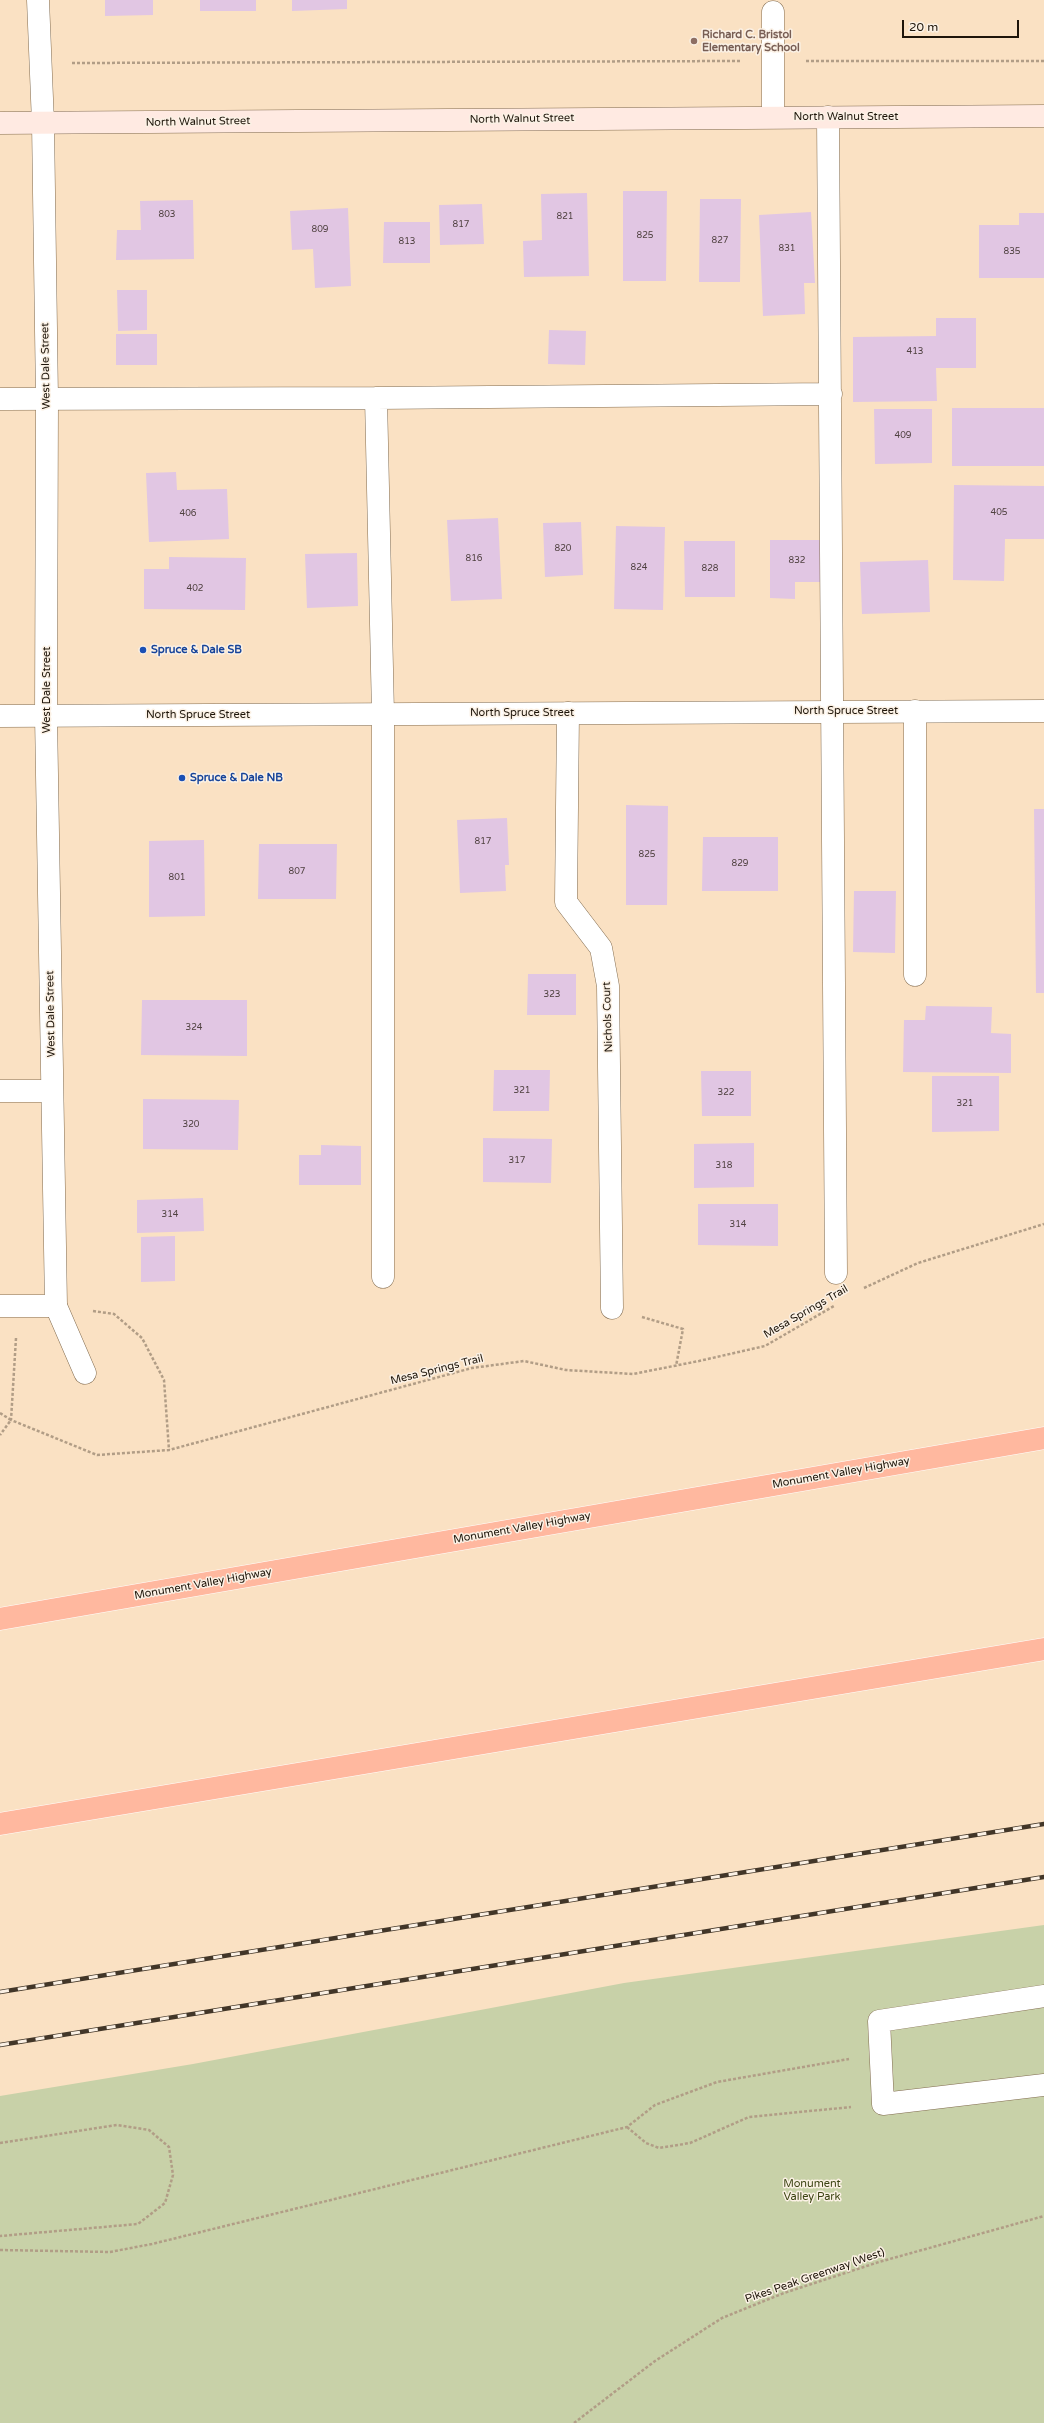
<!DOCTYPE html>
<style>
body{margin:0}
#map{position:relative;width:1044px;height:2423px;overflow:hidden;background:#fae1c3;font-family:"Varela Round",sans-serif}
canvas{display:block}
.scale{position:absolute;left:902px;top:20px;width:117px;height:18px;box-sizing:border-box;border:2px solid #1e150a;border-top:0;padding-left:5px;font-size:12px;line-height:14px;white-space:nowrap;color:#1e150a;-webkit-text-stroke:3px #fbf1e5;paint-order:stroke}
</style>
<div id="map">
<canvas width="1044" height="2423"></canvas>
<div class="scale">20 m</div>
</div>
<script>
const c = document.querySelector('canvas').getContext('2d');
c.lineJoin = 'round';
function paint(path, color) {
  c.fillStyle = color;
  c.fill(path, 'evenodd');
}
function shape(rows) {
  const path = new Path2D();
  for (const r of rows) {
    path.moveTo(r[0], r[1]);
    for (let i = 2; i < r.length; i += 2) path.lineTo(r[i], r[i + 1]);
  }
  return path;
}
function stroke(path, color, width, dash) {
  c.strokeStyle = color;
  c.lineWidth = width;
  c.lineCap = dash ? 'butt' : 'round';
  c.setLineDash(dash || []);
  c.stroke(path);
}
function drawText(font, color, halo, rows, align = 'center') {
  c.font = font + ' "Varela Round",sans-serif';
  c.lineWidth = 3;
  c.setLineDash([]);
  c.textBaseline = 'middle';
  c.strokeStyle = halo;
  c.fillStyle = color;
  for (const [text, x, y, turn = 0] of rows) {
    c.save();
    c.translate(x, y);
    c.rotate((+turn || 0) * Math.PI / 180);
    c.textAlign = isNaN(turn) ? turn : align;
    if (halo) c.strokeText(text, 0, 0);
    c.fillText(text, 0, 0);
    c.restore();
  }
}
paint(shape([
 [1044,1925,1044,2423,0,2423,0,2096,193,2064,624,1983]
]), '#c8d1a8');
paint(shape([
 [105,0,153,0,153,15,105,16],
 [200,0,256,0,256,11,200,11],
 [292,0,347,0,347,9,292,11],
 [623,191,667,191,666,281,623,281],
 [587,193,589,276,524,277,523,241,542,240,541,194],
 [700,199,741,199,740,282,699,282],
 [193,200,194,259,116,260,117,230,141,230,140,201],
 [482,204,484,244,440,245,439,205],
 [348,208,351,286,315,288,313,249,292,250,290,211],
 [811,212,815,283,804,283,805,314,763,316,759,215],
 [1019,213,1044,213,1044,278,979,278,979,225,1019,225],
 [384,222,430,222,430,263,383,263],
 [117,290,147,290,147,330,118,331],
 [936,318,976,318,976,368,936,368,937,401,853,402,853,337,936,336],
 [549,330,586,331,585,365,548,364],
 [116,334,157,334,157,365,116,365],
 [952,408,1044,408,1044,466,952,466],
 [874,409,932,409,932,463,875,464],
 [176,472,177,490,227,489,229,539,149,542,146,473],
 [954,485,1044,486,1044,539,1005,539,1004,581,953,580],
 [498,518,502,599,451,601,447,520],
 [581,522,583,575,545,577,543,523],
 [616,526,665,527,663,610,614,609],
 [770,540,824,540,823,582,795,582,795,599,770,598],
 [684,541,735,541,735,597,685,597],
 [357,553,358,606,307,608,305,554],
 [169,557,246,558,245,610,144,609,144,569,169,569],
 [928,560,930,612,862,614,860,562],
 [626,805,668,806,667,905,626,905],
 [1034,809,1044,809,1044,993,1036,993],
 [507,818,509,865,505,865,506,891,460,893,457,820],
 [703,837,778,837,778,891,702,891],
 [204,840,205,916,149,917,149,841],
 [259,844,337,844,336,899,258,899],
 [854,891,896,891,895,953,853,952],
 [528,974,576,974,576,1015,527,1015],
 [142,1000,247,1000,247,1056,141,1055],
 [926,1006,992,1007,991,1033,1011,1034,1011,1073,903,1072,904,1020,925,1020],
 [494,1070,550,1070,549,1111,493,1111],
 [701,1071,751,1071,751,1116,702,1116],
 [932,1076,999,1076,999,1131,932,1132],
 [143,1099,239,1100,238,1150,143,1149],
 [483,1138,552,1139,551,1183,483,1182],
 [754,1143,754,1187,694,1188,694,1144],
 [321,1145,361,1146,361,1185,299,1185,299,1155,321,1155],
 [203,1198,204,1231,137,1233,137,1200],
 [698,1204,778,1204,778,1246,698,1245],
 [175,1236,175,1281,141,1282,141,1237]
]), '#e1c6e3');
const service = shape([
 [773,117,773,12],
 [828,117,836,1273],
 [376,398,383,714,383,1277],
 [0,399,376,398,831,394],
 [915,711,915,975],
 [0,1306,56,1306],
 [1044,1996,879,2021,883,2104,1044,2085]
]);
const minor = shape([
 [38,0,43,123,47,399,46,716,56,1306,85,1373],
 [568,713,566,902,601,948,608,986,612,1308],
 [0,1091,52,1091]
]);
const tertiary = shape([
 [0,716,1044,711]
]);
const secondary = shape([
 [0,123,1044,116]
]);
const motorway = shape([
 [0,1619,1044,1438],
 [0,1824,1044,1649]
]);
stroke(service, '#826c50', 23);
stroke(minor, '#826c50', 23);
stroke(tertiary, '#826c50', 23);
stroke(secondary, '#826c50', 23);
stroke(motorway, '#fff', 23);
stroke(shape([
 [806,61,1044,61],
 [72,63,741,61],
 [864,1288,918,1263,1044,1224],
 [93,1311,114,1314,142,1338,164,1380,169,1450],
 [642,1317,683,1329,676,1366],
 [16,1338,11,1420,97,1455,169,1450,472,1368,524,1361,566,1370,633,1374,699,1361,765,1346,834,1306],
 [0,1413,11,1420,0,1435],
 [627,2127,646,2143,659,2148,690,2143,749,2117,851,2107],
 [0,2143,117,2125,149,2130,169,2147,173,2175,165,2203,138,2224,0,2236],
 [0,2250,110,2252,152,2244,627,2127,655,2105,717,2082,849,2059],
 [574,2423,655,2361,722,2318,784,2293,879,2262,1044,2216]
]), '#b19d86', 2.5, [3, 2]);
stroke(service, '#fff', 22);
stroke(minor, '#fff', 22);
stroke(tertiary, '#fff', 22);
stroke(secondary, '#ffeae2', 22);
stroke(motorway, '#ffb89f', 22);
const rail = shape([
 [0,1992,1044,1824],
 [0,2045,1044,1877]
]);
stroke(rail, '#423628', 4.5);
stroke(rail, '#fbf1e5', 3, [9]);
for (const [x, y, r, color] of [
 [694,41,4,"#8d6e63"],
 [143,650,4,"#1a4fb4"],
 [182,778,4,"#1a4fb4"]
]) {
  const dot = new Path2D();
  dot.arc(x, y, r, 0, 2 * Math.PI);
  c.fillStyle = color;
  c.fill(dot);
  stroke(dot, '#fbf1e5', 1.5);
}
drawText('9px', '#4f4140', null, [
 ["803",167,215],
 ["821",565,217],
 ["817",461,225],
 ["809",320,230],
 ["825",645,236],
 ["827",720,241],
 ["813",407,242],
 ["831",787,249],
 ["835",1012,252],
 ["413",915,352],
 ["409",903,436],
 ["405",999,513],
 ["406",188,514],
 ["820",563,549],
 ["816",474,559],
 ["832",797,561],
 ["824",639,568],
 ["828",710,569],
 ["402",195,589],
 ["817",483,842],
 ["825",647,855],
 ["829",740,864],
 ["807",297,872],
 ["801",177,878],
 ["323",552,995],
 ["324",194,1028],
 ["321",522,1091],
 ["322",726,1093],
 ["321",965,1104],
 ["320",191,1125],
 ["317",517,1161],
 ["318",724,1166],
 ["314",170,1215],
 ["314",738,1225]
]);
drawText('bold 11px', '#785e54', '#fbf1e5', [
 ["Richard C. Bristol",702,35],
 ["Elementary School",702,48]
], 'left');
drawText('11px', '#1e150a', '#fbf1e5', [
 ["North Walnut Street",846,117],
 ["North Walnut Street",522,119,-1],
 ["North Walnut Street",198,122,-1],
 ["West Dale Street",46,366,-91],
 ["West Dale Street",47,690,-90],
 ["North Spruce Street",846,711],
 ["North Spruce Street",522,713],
 ["North Spruce Street",198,715],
 ["West Dale Street",51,1014,-91],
 ["Nichols Court",608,1017,-92],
 ["Mesa Springs Trail",806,1312,-30],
 ["Mesa Springs Trail",437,1370,-14],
 ["Monument Valley Highway",841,1473,-10],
 ["Monument Valley Highway",522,1528,-10],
 ["Monument Valley Highway",203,1584,-10],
 ["Pikes Peak Greenway (West)",815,2276,-19]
]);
drawText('bold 11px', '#164399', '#fbf1e5', [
 ["Spruce & Dale SB",151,650],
 ["Spruce & Dale NB",190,778]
], 'left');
drawText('11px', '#3c4413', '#fbf1e5', [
 ["Monument",812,2184],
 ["Valley Park",812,2197]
]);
</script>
